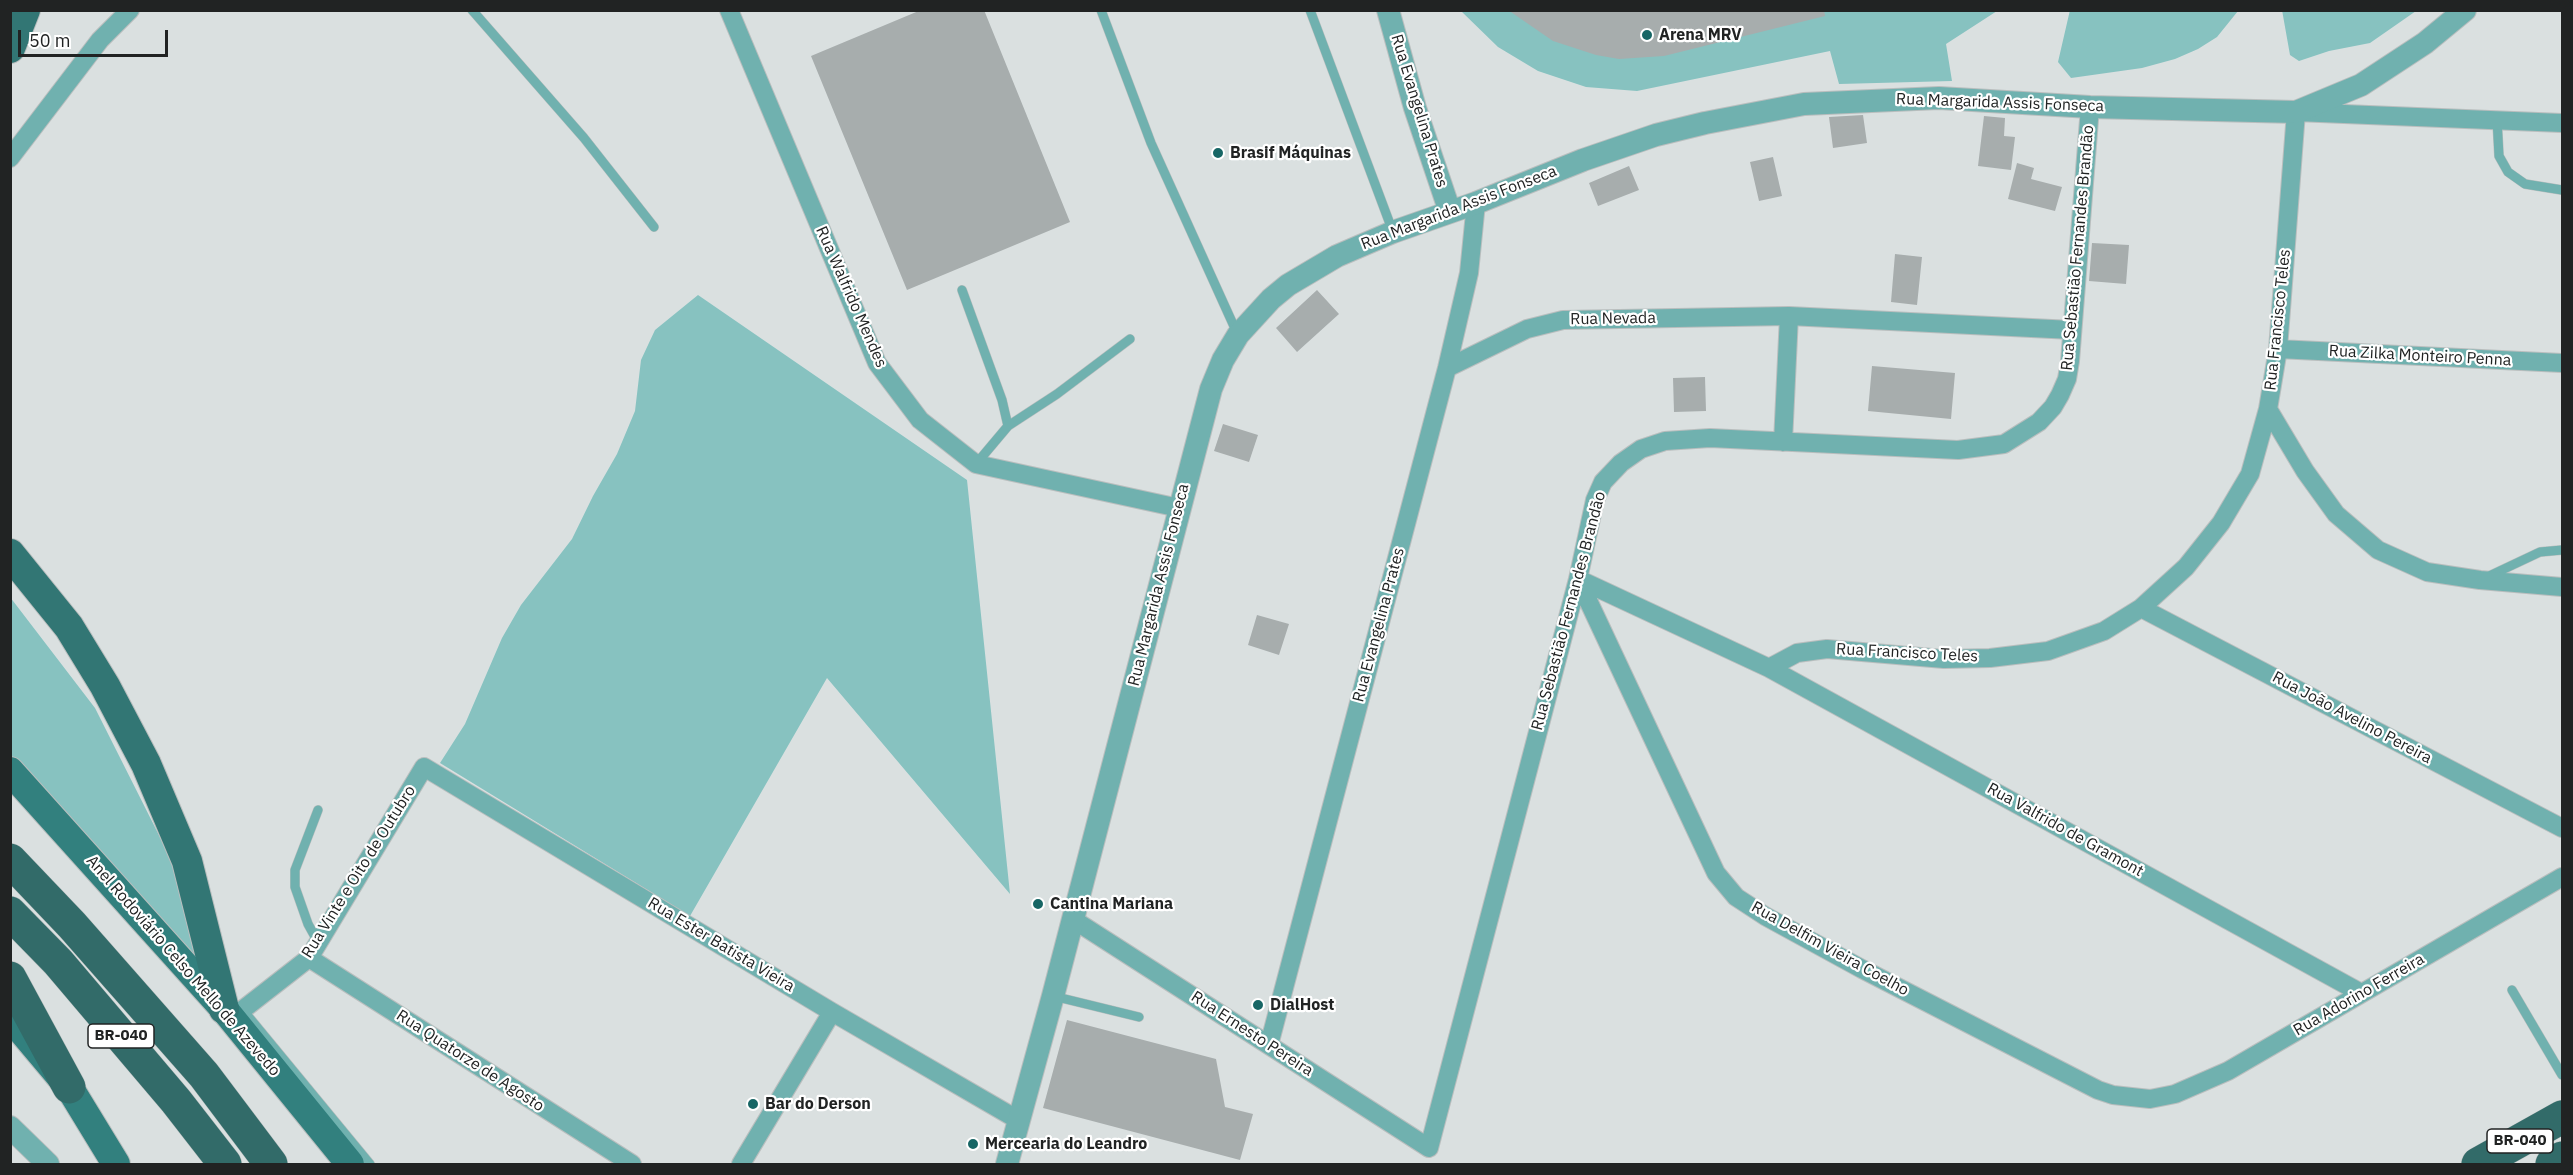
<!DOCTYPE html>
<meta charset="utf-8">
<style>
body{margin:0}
#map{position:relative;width:2573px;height:1175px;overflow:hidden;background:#dae0e0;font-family:"IBM Plex Sans",sans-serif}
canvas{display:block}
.frame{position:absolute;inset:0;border:12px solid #212323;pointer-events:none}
.scale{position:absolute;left:18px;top:30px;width:150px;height:27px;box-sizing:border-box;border:3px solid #212323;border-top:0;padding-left:8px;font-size:18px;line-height:21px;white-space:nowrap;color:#212323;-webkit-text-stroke:4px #fff;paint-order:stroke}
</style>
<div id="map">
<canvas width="2573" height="1175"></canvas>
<div class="frame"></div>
<div class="scale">50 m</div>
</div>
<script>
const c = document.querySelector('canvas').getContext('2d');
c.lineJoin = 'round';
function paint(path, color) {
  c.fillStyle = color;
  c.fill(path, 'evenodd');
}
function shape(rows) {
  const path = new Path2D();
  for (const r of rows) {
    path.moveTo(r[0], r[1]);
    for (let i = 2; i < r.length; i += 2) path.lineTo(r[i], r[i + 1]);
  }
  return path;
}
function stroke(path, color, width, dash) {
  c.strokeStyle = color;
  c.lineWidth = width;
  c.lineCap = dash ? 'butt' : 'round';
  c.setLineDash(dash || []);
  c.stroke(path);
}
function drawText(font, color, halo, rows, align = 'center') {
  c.font = font + ' "IBM Plex Sans",sans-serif';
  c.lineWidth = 4.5;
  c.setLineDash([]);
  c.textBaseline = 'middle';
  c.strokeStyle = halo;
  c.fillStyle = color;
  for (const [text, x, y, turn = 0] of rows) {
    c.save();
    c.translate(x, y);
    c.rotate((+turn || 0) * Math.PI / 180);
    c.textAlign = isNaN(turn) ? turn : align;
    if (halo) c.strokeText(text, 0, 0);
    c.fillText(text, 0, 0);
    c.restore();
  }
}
paint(shape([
 [2070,10,2238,10,2238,11,2217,37,2198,49,2175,59,2142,68,2071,78,2058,62],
 [2282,10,2416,10,2416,11,2370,43,2329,51,2299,61,2290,55],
 [1461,11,1997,11,1946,44,1952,81,1839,84,1830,51,1637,91,1586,87,1538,71,1498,47],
 [698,295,967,480,1010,894,827,678,690,916,440,763,465,724,502,638,521,605,572,539,593,496,617,454,635,411,641,360,655,330],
 [10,597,95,708,175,867,213,980,11,771]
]), '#87c2c0');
paint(shape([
 [921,10,984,10,1070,222,907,290,811,56],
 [1508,10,1824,10,1825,16,1664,56,1619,59,1596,55,1553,41],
 [1863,115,1867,143,1833,148,1829,117],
 [1984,116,2005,118,2004,136,2015,137,2011,170,1978,166],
 [1773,157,1782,196,1759,201,1750,162],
 [2017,163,2034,168,2031,179,2062,187,2055,211,2008,199],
 [1629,166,1639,190,1598,206,1589,183],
 [2092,243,2129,245,2126,284,2089,281],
 [1895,254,1922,257,1917,305,1891,302],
 [1317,290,1339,314,1297,352,1276,328],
 [1872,366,1955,373,1951,419,1868,411],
 [1705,377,1706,411,1674,412,1673,378],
 [1223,424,1258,435,1249,462,1214,451],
 [1257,615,1289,624,1279,655,1248,645],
 [1067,1020,1216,1059,1225,1107,1253,1114,1240,1160,1043,1108]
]), '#a7adad');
const service = shape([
 [472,10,584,138,654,227],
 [1101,10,1151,143,1237,333],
 [1310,10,1393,232],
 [2497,119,2499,156,2508,172,2525,184,2562,190],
 [962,290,1002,400,1008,426,976,464],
 [1008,426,1057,394,1130,339],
 [2487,577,2540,552,2562,550],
 [318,810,295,870,295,887,308,924,318,942],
 [2512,990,2562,1075],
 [1053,996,1139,1017],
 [243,1010,370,1164]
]);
const minor = shape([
 [729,10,877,363,920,420,976,464,1179,508],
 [10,158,100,40,130,10],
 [2278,349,2562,363],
 [1447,368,1527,329,1563,320,1789,316,2072,330],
 [2268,409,2305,471,2336,514,2378,550,2427,572,2480,580,2562,587],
 [1783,442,1789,316],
 [1578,579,1769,668,1797,653,1827,649,1944,659,1990,658,2048,651,2104,631,2141,608,2186,567,2221,523,2250,474,2268,409,2278,349,2296,112,2562,123],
 [1578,579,1716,873,1736,897,1765,916,1862,969,2098,1090,2113,1095,2150,1099,2175,1094,2228,1071,2562,877],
 [2141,608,2562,828],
 [1769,668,2361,993],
 [1074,920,1429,1148,1578,579,1595,500,1603,482,1621,463,1641,449,1665,441,1710,438,1958,450,2004,444,2039,422,2053,407,2060,395,2067,379,2070,361,2090,107],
 [309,958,632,1164],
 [232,1018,309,958,424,767,832,1012,1020,1121],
 [1269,1045,1447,368,1469,273,1476,203],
 [741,1164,832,1012]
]);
const tertiary = shape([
 [1388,10,1415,108,1450,212],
 [10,1127,48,1164],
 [1007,1164,1053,996,1211,389,1223,360,1238,335,1271,299,1288,285,1337,256,1393,232,1476,203,1583,160,1656,135,1705,123,1804,104,1939,98,2090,107,2296,112,2361,85,2425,43,2465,10]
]);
const primary = shape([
 [10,771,224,1009,350,1164],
 [10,1017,69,1087,116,1164]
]);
const trunk = shape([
 [10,48,25,10],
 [10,554,69,627,105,686,146,764,187,861,224,1009]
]);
const motorway = shape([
 [10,860,72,925,204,1075,271,1164],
 [10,913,58,962,176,1101,225,1164],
 [10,978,69,1087],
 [2478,1164,2562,1117],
 [2552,1164,2562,1158]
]);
stroke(service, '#b9bebe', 10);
stroke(minor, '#b9bebe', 20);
stroke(tertiary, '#b9bebe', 24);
stroke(primary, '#b9bebe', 30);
stroke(trunk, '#b9bebe', 32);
stroke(motorway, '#b9bebe', 34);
stroke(service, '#70b1af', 9);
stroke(minor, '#70b1af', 18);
stroke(tertiary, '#70b1af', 22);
stroke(primary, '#32807e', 28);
stroke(trunk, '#327674', 30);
stroke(motorway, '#326b69', 33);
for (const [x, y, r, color] of [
 [1647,35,6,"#176665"],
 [1218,153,6,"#176665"],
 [1038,904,6,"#176665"],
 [1258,1005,6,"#176665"],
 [753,1104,6,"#176665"],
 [973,1144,6,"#176665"]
]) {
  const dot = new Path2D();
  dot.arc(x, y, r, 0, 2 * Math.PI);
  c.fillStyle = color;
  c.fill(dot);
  stroke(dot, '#fff', 2);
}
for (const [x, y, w] of [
 [121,1036,66],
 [2520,1141,66]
]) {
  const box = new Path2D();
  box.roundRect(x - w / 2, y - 12, w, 24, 4.5);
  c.fillStyle = '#fff';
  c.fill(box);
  stroke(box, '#212323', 1.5);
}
drawText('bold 15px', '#212323', null, [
 ["BR-040",121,1036],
 ["BR-040",2520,1141]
]);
drawText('bold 16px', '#212323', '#fff', [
 ["Arena MRV",1659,35],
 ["Brasif Máquinas",1230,153],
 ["Cantina Mariana",1050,904],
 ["DialHost",1270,1005],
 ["Bar do Derson",765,1104],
 ["Mercearia do Leandro",985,1144]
], 'left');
drawText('16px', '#212323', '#fff', [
 ["Rua Margarida Assis Fonseca",2000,103,2],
 ["Rua Evangelina Prates",1419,111,73],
 ["Rua Margarida Assis Fonseca",1459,208,-21],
 ["Rua Sebastião Fernandes Brandão",2078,248,-85],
 ["Rua Walfrido Mendes",851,297,66],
 ["Rua Nevada",1613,319,-1],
 ["Rua Francisco Teles",2278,320,-84],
 ["Rua Zilka Monteiro Penna",2420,356,3],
 ["Rua Margarida Assis Fonseca",1159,585,-76],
 ["Rua Sebastião Fernandes Brandão",1569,611,-75],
 ["Rua Evangelina Prates",1379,625,-75],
 ["Rua Francisco Teles",1907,653,3],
 ["Rua João Avelino Pereira",2352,718,28],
 ["Rua Valfrido de Gramont",2065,830,29],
 ["Rua Vinte e Oito de Outubro",359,872,-58],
 ["Rua Ester Batista Vieira",721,945,31],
 ["Rua Delfim Vieira Coelho",1830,949,29],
 ["Anel Rodoviário Celso Mello de Azevedo",183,966,49],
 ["Rua Adorino Ferreira",2359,995,-30],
 ["Rua Ernesto Pereira",1252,1034,33],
 ["Rua Quatorze de Agosto",470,1061,33]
]);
</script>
